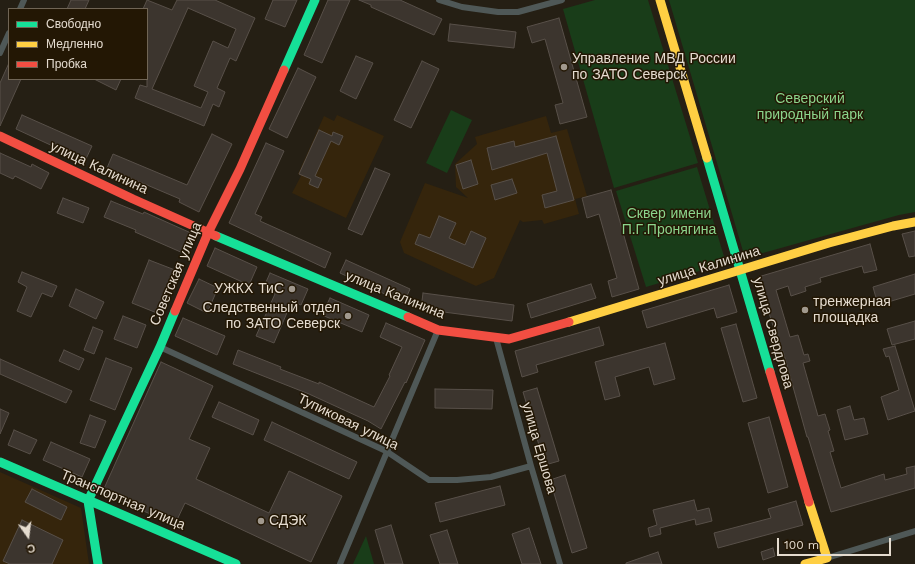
<!DOCTYPE html>
<meta charset="utf-8">
<style>
body{margin:0}
#map{position:relative;width:915px;height:564px;overflow:hidden;background:#251f14;font-family:"Work Sans",sans-serif}
canvas{display:block}
.legend{position:absolute;left:8px;top:8px;width:140px;height:72px;box-sizing:border-box;background:#231704;border:1px solid #706555;margin:0;padding:5px 7px;list-style:none;font-size:12px;color:#e4dbcf}
.legend li{display:flex;align-items:center;gap:8px;height:20px}
.legend b{width:20px;border:1px solid #706555}
.north{position:absolute;left:8px;top:516px;width:40px;height:40px;-webkit-text-stroke:3px #231704;paint-order:stroke;rotate:166deg;font-size:11px;font-weight:700;line-height:16px;text-align:center;color:#e4dbcf}
.north::after{content:'';display:block;margin:auto;width:14px;height:18px;background:#e4dbcf;clip-path:polygon(50% 0,100% 100%,50% 72%,0 100%)}
.scale{position:absolute;left:777px;top:538px;width:114px;height:18px;box-sizing:border-box;border:2px solid #e4dbcf;border-top:0;padding-left:5px;font-size:12px;line-height:14px;white-space:nowrap;color:#e4dbcf;-webkit-text-stroke:3px #231704;paint-order:stroke}
</style>
<div id="map">
<canvas width="915" height="564"></canvas>
<ul class="legend">
<li><b style="height:5px;background:#16e098"></b>Свободно</li>
<li><b style="height:5px;background:#ffcf43"></b>Медленно</li>
<li><b style="height:5px;background:#f24e42"></b>Пробка</li>
</ul>
<div class="north">С</div>
<div class="scale">100 m</div>
</div>
<script>
const c = document.querySelector('canvas').getContext('2d');
c.lineJoin = 'round';
function paint(path, color) {
  c.fillStyle = color;
  c.fill(path, 'evenodd');
}
function shape(rows) {
  const path = new Path2D();
  for (const r of rows) {
    path.moveTo(r[0], r[1]);
    for (let i = 2; i < r.length; i += 2) path.lineTo(r[i], r[i + 1]);
  }
  return path;
}
function stroke(path, color, width, dash) {
  c.strokeStyle = color;
  c.lineWidth = width;
  c.lineCap = dash ? 'butt' : 'round';
  c.setLineDash(dash || []);
  c.stroke(path);
}
function drawText(font, color, halo, rows, align = 'center') {
  c.font = font + ' "Work Sans",sans-serif';
  c.lineWidth = 3;
  c.setLineDash([]);
  c.textBaseline = 'middle';
  c.strokeStyle = halo;
  c.fillStyle = color;
  for (const [text, x, y, turn = 0] of rows) {
    c.save();
    c.translate(x, y);
    c.rotate((+turn || 0) * Math.PI / 180);
    c.textAlign = isNaN(turn) ? turn : align;
    if (halo) c.strokeText(text, 0, 0);
    c.fillText(text, 0, 0);
    c.restore();
  }
}
paint(shape([
 [337,115,384,136,346,218,292,193,301,176,298,174,324,116,334,121],
 [546,116,551,133,567,129,587,196,575,199,579,214,544,224,542,220,523,222,520,220,494,278,476,286,404,253,400,242,425,183,468,198,456,187,455,164,477,144,475,137],
 [0,472,81,508,89,564,0,564]
]), '#35250c');
paint(shape([
 [595,0,648,0,698,163,614,188,563,9],
 [669,0,915,0,915,212,899,215,745,258],
 [451,110,472,120,447,173,426,163],
 [697,167,726,263,646,287,616,191],
 [366,536,374,564,353,564]
]), '#193d19');
const building = shape([
 [71,0,89,0,85,9,67,9,71,0],
 [147,0,172,10,177,0,215,0,255,18,236,61,230,58,217,88,225,92,219,107,213,104,204,126,135,98,140,85,147,87,147,9,143,9,147,0],
 [188,8,236,29,228,48,213,41,194,86,208,92,201,108,152,89,188,8],
 [273,0,297,0,285,27,265,19,273,0],
 [328,0,350,0,322,63,304,55,328,0],
 [359,0,400,0,442,19,434,35,371,7,371,5,359,0],
 [559,18,587,117,560,124,555,105,563,103,545,39,532,43,527,27,559,18],
 [450,24,516,32,514,48,448,41,450,24],
 [356,56,373,63,356,99,340,91,356,56],
 [422,61,439,69,411,128,394,120,422,61],
 [9,63,9,79,21,79,0,126,0,83,9,63],
 [298,68,316,77,287,138,269,129,298,68],
 [94,79,121,79,116,90,94,79],
 [22,115,92,146,85,161,16,129,22,115],
 [319,130,332,136,333,132,343,136,339,145,331,141,315,176,322,179,318,188,309,184,311,179,299,174,319,130],
 [212,134,232,144,199,212,179,202,180,199,107,168,113,154,187,185,212,134],
 [556,136,574,200,545,208,542,195,557,191,547,153,492,170,487,148,514,141,515,147,556,136],
 [266,143,284,151,255,214,262,217,260,221,331,253,325,268,229,223,266,143],
 [0,153,31,167,32,164,49,173,41,189,15,176,13,179,0,173,0,153],
 [471,160,478,184,463,189,456,165,471,160],
 [375,168,390,174,362,235,348,229,375,168],
 [512,179,517,193,495,200,491,185,512,179],
 [611,190,639,289,612,297,608,281,617,278,599,214,587,218,582,198,611,190],
 [63,198,89,208,83,223,57,213,63,198],
 [111,201,143,214,144,212,191,233,183,253,135,232,136,230,104,217,111,201],
 [439,216,456,223,449,238,465,245,471,231,486,238,473,268,415,244,419,234,430,238,439,216],
 [915,231,915,256,909,257,902,234,915,231],
 [870,244,877,270,864,273,862,266,820,278,821,282,805,287,806,291,791,296,788,286,776,290,790,337,798,335,804,355,808,354,810,361,803,363,818,416,825,414,830,430,828,431,834,451,830,452,841,488,884,474,885,480,907,474,906,468,915,466,915,488,831,512,808,437,807,437,783,351,781,352,758,277,870,244],
 [215,248,257,267,249,285,207,266,215,248],
 [149,260,175,270,157,313,132,303,149,260],
 [346,260,410,289,404,303,340,273,346,260],
 [22,272,57,286,52,297,42,293,31,317,17,311,27,287,18,282,22,272],
 [270,273,308,289,301,305,292,301,274,343,256,336,275,294,263,289,270,273],
 [915,274,915,294,878,305,873,287,915,274],
 [199,279,218,288,207,313,187,303,199,279],
 [591,284,596,298,531,318,527,304,591,284],
 [729,285,737,312,717,318,714,308,647,328,642,311,729,285],
 [76,289,104,302,96,319,69,306,76,289],
 [423,293,514,305,512,321,421,309,423,293],
 [330,298,369,315,362,332,322,315,330,298],
 [123,316,146,325,137,348,114,339,123,316],
 [183,318,225,336,217,355,175,336,183,318],
 [915,321,915,339,892,345,887,329,915,321],
 [386,323,425,340,406,383,405,382,381,429,368,421,309,394,233,364,238,350,281,367,280,369,319,384,319,382,374,407,390,376,389,375,402,347,380,337,386,323],
 [736,324,757,398,743,402,721,328,736,324],
 [93,327,103,331,94,354,84,350,93,327],
 [599,327,604,345,536,365,538,372,522,377,515,351,599,327],
 [665,343,675,379,654,385,649,367,615,377,620,396,605,400,595,362,665,343],
 [895,346,915,411,888,420,881,397,899,390,889,356,886,357,883,349,895,346],
 [64,350,84,359,79,370,59,361,64,350],
 [106,358,132,368,115,410,90,400,106,358],
 [0,359,72,391,66,403,0,374,0,359],
 [161,362,213,386,189,439,210,448,196,479,269,513,289,471,342,496,311,562,185,503,176,522,156,513,155,516,102,493,161,362],
 [537,388,559,461,545,465,523,392,537,388],
 [435,389,493,390,492,409,435,408,435,389],
 [219,402,259,420,253,435,212,417,219,402],
 [850,406,854,420,864,418,868,434,845,440,837,410,850,406],
 [0,409,9,413,0,434,0,409],
 [90,415,106,421,95,448,80,443,90,415],
 [769,417,788,487,768,493,748,423,769,417],
 [272,422,357,462,349,479,264,440,272,422],
 [14,430,37,440,30,454,8,445,14,430],
 [51,442,90,459,82,477,43,460,51,442],
 [565,475,587,548,572,553,550,480,565,475],
 [500,486,505,505,440,522,435,503,500,486],
 [32,489,67,507,61,520,25,502,32,489],
 [694,500,697,511,709,508,712,521,696,525,695,519,660,528,661,534,650,537,648,528,657,525,653,510,694,500],
 [796,501,803,525,718,548,714,533,771,518,768,509,796,501],
 [22,520,63,540,52,564,10,564,3,561,22,520],
 [391,525,403,564,385,564,375,530,391,525],
 [529,528,541,564,522,564,512,534,529,528],
 [447,530,458,564,440,564,430,535,447,530],
 [773,548,775,556,763,560,761,552,773,548],
 [658,552,662,564,626,564,626,563,658,552]
]);
paint(building, '#3c352e');
stroke(building, '#585049', 1);
stroke(shape([
 [439,0,462,7,498,12,518,12,562,0],
 [20,9,24,0],
 [0,53,9,33],
 [496,338,531,466,560,564],
 [160,347,386,451,429,480,457,480,491,477,531,466],
 [827,558,915,531],
 [340,564,438,330]
]), '#4f5857', 6);
stroke(shape([
 [284,70,315,0],
 [707,158,770,372],
 [216,236,408,317],
 [0,462,236,564],
 [98,564,88,501,160,347,175,311]
]), '#16e098', 9);
stroke(shape([
 [660,0,707,158],
 [569,322,829,243,893,226,915,222],
 [805,564,827,558,809,502]
]), '#ffcf43', 9);
stroke(shape([
 [0,136,133,199,216,236],
 [175,311,208,233,240,169,284,70],
 [408,317,438,330,509,339,569,322],
 [770,372,809,502]
]), '#f24e42', 9);
for (const [x, y, r, color] of [
 [564,67,4,"#a1998e"],
 [292,289,4,"#a1998e"],
 [805,310,4,"#a1998e"],
 [348,316,4,"#a1998e"],
 [261,521,4,"#a1998e"]
]) {
  const dot = new Path2D();
  dot.arc(x, y, r, 0, 2 * Math.PI);
  c.fillStyle = color;
  c.fill(dot);
  stroke(dot, '#231704', 1.5);
}
drawText('14px', '#e4dbcf', '#231704', [
 ["Управление МВД России",572,59],
 ["по ЗАТО Северск",572,75],
 ["УЖКХ ТиС",284,289,"right"],
 ["тренжерная",813,302],
 ["площадка",813,318],
 ["Следственный отдел",340,308,"right"],
 ["по ЗАТО Северск",340,324,"right"],
 ["СДЭК",269,521]
], 'left');
drawText('14px', '#8bd58c', '#231704', [
 ["Северский",810,99],
 ["природный парк",810,115],
 ["Сквер имени",669,214],
 ["П.Г.Пронягина",669,230]
]);
drawText('14px', '#e4dbcf', '#231704', [
 ["улица Калинина",99,168,25],
 ["улица Калинина",709,266,-17],
 ["Советская улица",176,274,-67],
 ["улица Калинина",395,295,22],
 ["улица Свердлова",773,333,74],
 ["Тупиковая улица",348,422,26],
 ["улица Ершова",539,448,74],
 ["Транспортная улица",123,500,23]
]);
</script>
